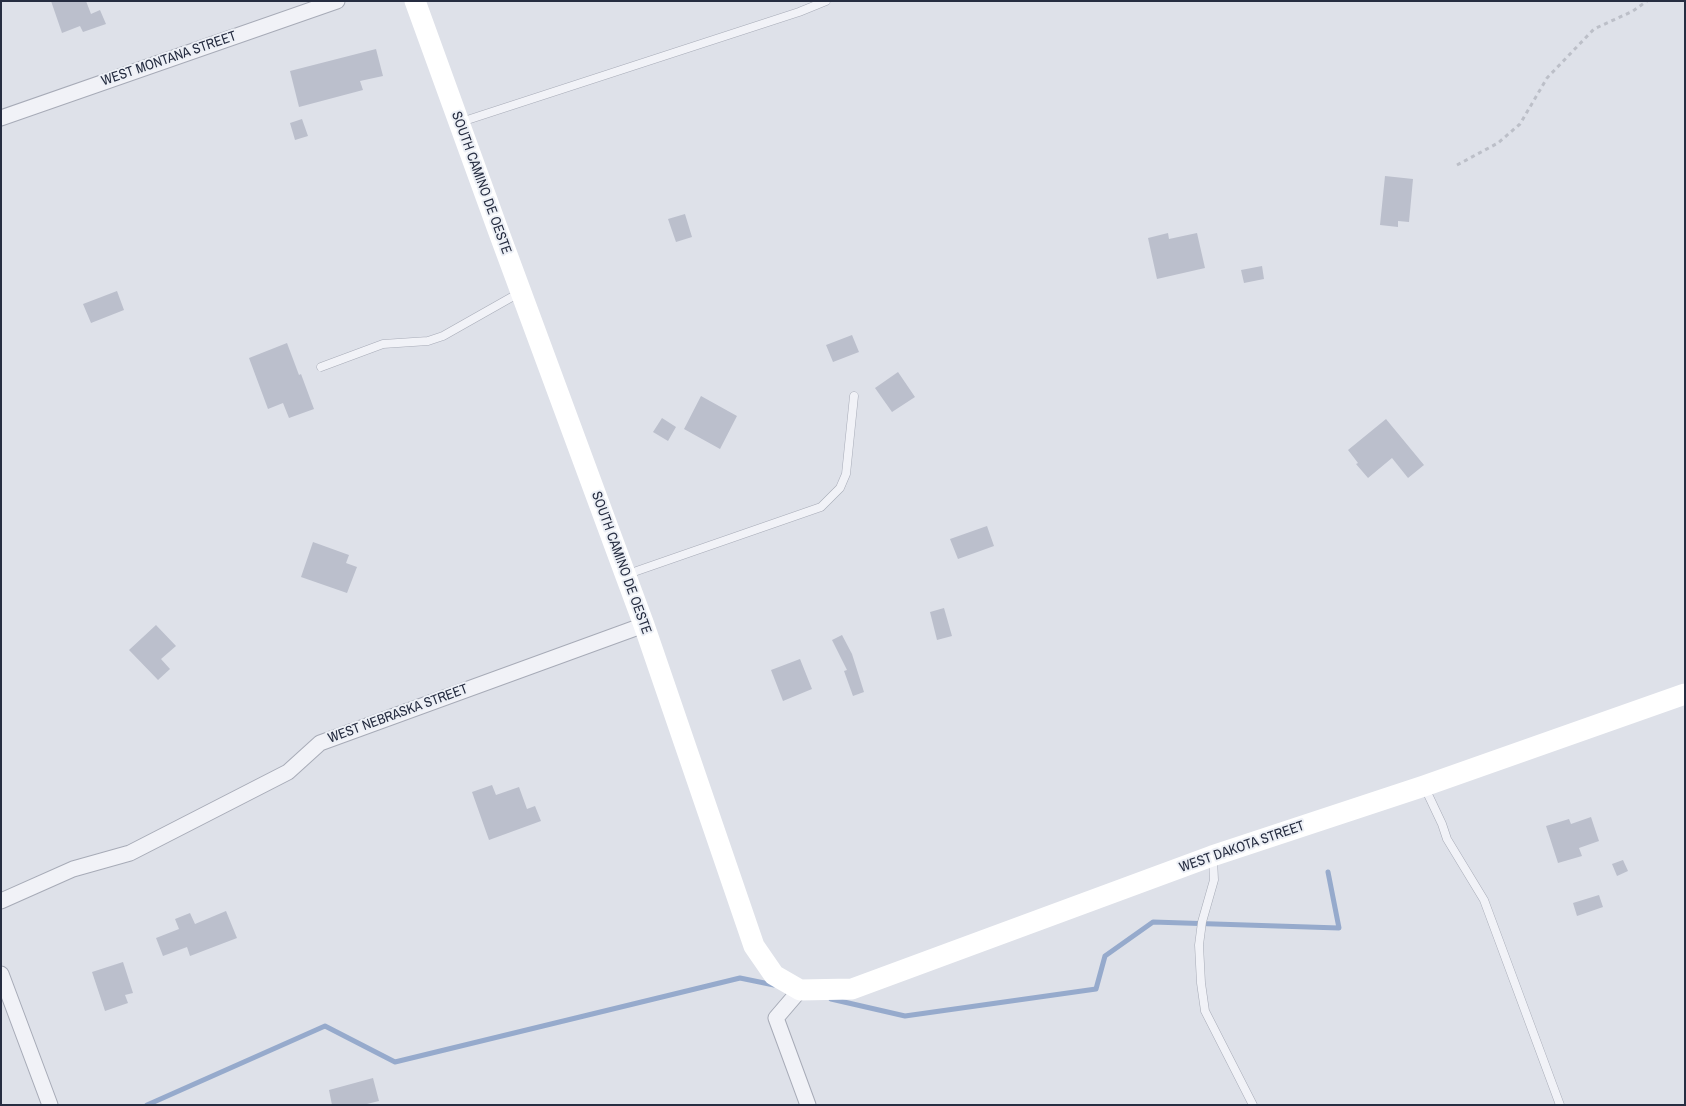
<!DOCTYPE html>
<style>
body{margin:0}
#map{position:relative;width:1686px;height:1106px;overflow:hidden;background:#dee1e9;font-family:"Archivo Narrow",sans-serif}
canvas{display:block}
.frame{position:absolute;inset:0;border:2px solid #262d41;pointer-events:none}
</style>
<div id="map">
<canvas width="1686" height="1106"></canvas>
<div class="frame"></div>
</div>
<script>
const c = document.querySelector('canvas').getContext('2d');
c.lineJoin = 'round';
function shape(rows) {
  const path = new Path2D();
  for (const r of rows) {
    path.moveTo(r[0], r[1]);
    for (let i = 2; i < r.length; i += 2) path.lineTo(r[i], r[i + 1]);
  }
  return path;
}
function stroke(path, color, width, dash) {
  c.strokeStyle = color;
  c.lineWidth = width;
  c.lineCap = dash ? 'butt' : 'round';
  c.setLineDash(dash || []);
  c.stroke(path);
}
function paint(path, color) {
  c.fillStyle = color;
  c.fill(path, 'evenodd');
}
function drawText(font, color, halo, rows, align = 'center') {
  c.font = font + ' "Archivo Narrow",sans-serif';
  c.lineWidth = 4;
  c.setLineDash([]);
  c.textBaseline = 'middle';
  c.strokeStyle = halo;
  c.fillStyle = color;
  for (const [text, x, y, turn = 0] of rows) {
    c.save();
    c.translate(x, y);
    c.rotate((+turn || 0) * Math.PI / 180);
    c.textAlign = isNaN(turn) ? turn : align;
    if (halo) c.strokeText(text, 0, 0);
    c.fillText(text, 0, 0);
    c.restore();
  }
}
stroke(shape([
 [831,999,905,1016,1096,989,1105,956,1153,922,1339,928,1328,872],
 [147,1105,325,1026,395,1062,740,978,774,985]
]), '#96aacc', 5);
paint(shape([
 [51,1,86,1,91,14,100,10,106,24,83,32,80,26,62,33],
 [376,49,383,76,360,81,363,90,299,107,290,71],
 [302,119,308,136,295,140,290,123],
 [1385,176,1413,179,1409,222,1398,221,1398,227,1380,225],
 [685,214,692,237,676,242,668,219],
 [1168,233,1169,239,1197,233,1205,268,1157,279,1148,238],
 [1262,266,1264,279,1244,283,1241,270],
 [117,291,124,310,91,323,83,304],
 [852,335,859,352,833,362,826,345],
 [287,343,299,375,301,374,314,409,289,418,283,403,268,409,249,358],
 [898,372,915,397,892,412,875,388],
 [701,396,737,416,720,449,684,429],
 [662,418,676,427,668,441,653,432],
 [1386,419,1424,465,1408,478,1392,458,1368,478,1356,464,1358,463,1348,450],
 [987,526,994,546,958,559,950,539],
 [313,542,349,555,346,563,357,567,347,593,301,577],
 [944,608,952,636,937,640,930,612],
 [156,625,176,646,161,659,170,669,158,680,129,650],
 [842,635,852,654,864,692,853,696,844,671,847,670,832,640],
 [800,659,812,689,783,701,771,670],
 [492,785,496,795,519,787,527,809,535,806,541,821,489,840,472,792],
 [1591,817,1599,841,1579,848,1582,856,1558,863,1546,826,1569,819,1571,824],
 [1623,860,1628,871,1617,876,1612,864],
 [1599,895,1603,907,1577,916,1573,903],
 [226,911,237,938,190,956,187,947,163,956,156,938,179,929,175,919,190,913,195,924],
 [123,962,133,993,125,995,128,1003,105,1011,92,972],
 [373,1078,379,1101,363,1105,332,1105,329,1090]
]), '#bbbfcc');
const lane = shape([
 [461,122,799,12,826,1],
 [321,367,383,344,428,341,443,336,519,293],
 [628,574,821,507,840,488,846,474,854,396],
 [1425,788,1442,824,1447,839,1484,900,1560,1105],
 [1213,858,1214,880,1202,922,1199,945,1201,983,1205,1011,1253,1105]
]);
const street = shape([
 [1,118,337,1],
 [1,901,73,869,130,853,288,772,320,743,644,625],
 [1,974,50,1105],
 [800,990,776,1018,808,1105]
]);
stroke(lane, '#a7abb7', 9);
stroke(street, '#a7abb7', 17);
stroke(shape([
 [1457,165,1498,143,1520,124,1547,78,1594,29,1633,11,1647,1]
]), '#bcbfc8', 3, [4, 4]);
stroke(lane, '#f1f2f7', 8);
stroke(street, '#f1f2f7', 15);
stroke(shape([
 [415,1,498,230,644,625,754,946,774,975,800,990,852,989,1212,856,1424,786,1685,694]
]), '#fff', 21);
drawText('14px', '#262d41', '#edf0f6', [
 ["WEST MONTANA STREET",169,59,-19],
 ["SOUTH CAMINO DE OESTE",481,183,70],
 ["SOUTH CAMINO DE OESTE",621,563,70],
 ["WEST NEBRASKA STREET",398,714,-20],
 ["WEST DAKOTA STREET",1242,847,-19]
]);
</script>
